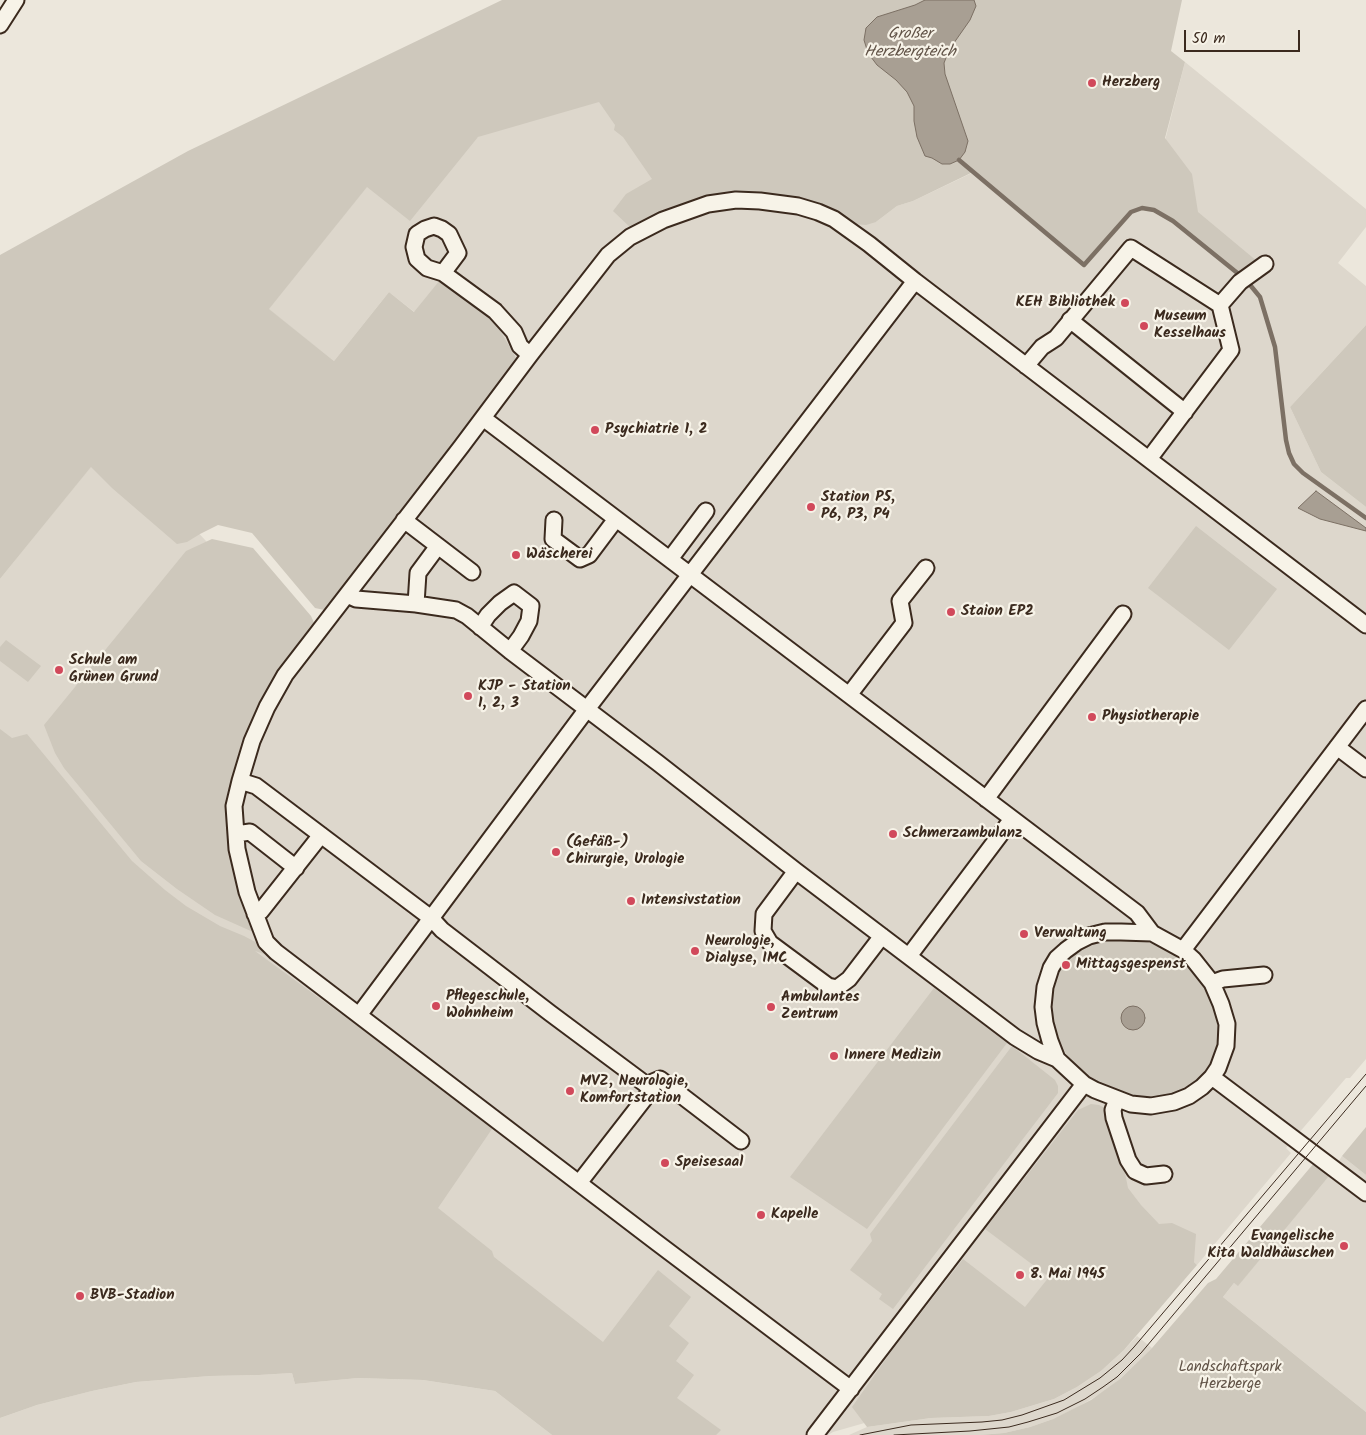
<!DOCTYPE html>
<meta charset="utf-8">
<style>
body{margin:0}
#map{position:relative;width:1366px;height:1435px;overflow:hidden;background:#ece7dc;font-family:Kalam,sans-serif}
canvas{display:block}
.scale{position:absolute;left:1184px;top:30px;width:116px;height:22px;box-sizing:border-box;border:2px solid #3b2a1e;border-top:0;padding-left:6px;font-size:15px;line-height:18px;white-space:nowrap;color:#3b2a1e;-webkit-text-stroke:4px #f7f3e8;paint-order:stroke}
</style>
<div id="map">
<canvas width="1366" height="1435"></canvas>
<div class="scale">50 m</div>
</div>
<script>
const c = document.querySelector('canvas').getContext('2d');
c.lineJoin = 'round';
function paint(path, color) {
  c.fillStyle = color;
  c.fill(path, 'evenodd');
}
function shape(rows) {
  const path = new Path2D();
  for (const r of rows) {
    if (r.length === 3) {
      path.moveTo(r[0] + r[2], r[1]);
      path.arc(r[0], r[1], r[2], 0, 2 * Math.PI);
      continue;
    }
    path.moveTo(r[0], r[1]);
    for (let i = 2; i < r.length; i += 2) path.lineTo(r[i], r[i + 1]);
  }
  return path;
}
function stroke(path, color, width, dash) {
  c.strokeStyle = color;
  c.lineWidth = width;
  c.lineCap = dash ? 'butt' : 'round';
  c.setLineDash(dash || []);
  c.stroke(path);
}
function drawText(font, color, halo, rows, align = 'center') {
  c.font = font + ' Kalam,sans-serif';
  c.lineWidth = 4.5;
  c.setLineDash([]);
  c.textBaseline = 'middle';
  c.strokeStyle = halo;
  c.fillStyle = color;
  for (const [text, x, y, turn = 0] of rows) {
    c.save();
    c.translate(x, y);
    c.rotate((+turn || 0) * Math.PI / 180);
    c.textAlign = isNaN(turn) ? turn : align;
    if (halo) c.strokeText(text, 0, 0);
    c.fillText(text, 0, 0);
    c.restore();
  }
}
paint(shape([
 [629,37,876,222,897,206,913,201,974,172,1156,176,1185,62,1366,209,1366,227,1338,263,1366,286,1366,325,1290,407,1321,472,1366,507,1366,1059,1350,1078,1346,1078,1286,1148,1291,1153,1197,1265,1194,1262,875,1420,833,1432,828,1435,646,1435,0,800,0,579,131,417,149,479,228,565,53,727,244,901,235,874,227,822,232,781,242,740,259,709,502,381,389,292,334,361,268,309,367,186,478,137],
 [1342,1156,1366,1175,1366,1412,1223,1297,1234,1283,1238,1285,1330,1175],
 [1137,1336,1152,1348,1120,1379,1107,1390,1076,1408,1053,1419,1030,1427,1004,1433,979,1435,849,1435,867,1427,931,1418,989,1416,1011,1412,1054,1399,1077,1387,1101,1371,1124,1350],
 [292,1373,295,1384,358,1378,423,1380,495,1391,552,1435,0,1435,0,1418,37,1405,92,1391,136,1382,210,1376,259,1375]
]), '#ddd7cc');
paint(shape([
 [502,0,1182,0,1171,51,1185,62,1165,138,1192,174,1198,212,1264,267,1251,285,1246,280,1173,221,1154,210,1142,208,1131,212,1084,265,973,172,913,201,897,206,876,222,866,225,854,224,767,198,632,229,613,211,626,194,652,179,623,137,614,130,615,125,599,102,478,137,410,221,367,187,269,309,334,361,389,292,414,312,440,280,495,322,515,356,516,364,329,611,315,608,252,533,218,525,200,534,187,542,177,544,112,488,91,467,0,579,0,255,188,151],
 [1366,325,1366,507,1321,472,1290,407],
 [1196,526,1277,589,1229,650,1148,588],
 [212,539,253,548,311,616,316,627,259,710,242,740,232,781,227,822,235,874,245,902,262,936,215,915,177,889,141,861,64,768,55,753,44,725,186,551],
 [6,640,41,666,28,682,0,661,0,647],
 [0,729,12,738,27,734,132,861,165,890,186,906,220,926,244,936,263,946,279,959,255,951,494,1126,438,1208,492,1251,494,1257,603,1342,658,1270,691,1297,669,1326,689,1343,676,1361,694,1375,677,1398,721,1430,716,1435,552,1435,495,1391,423,1380,358,1378,295,1384,292,1373,259,1375,210,1376,136,1382,92,1391,37,1405,0,1418],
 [1132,937,1150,943,1166,950,1179,959,1191,970,1204,987,1214,1005,1219,1028,1218,1046,1214,1060,1206,1074,1198,1082,1184,1092,1152,1100,1136,1098,1104,1087,1088,1078,1075,1065,1065,1052,1052,1022,1049,1007,1053,975,1067,955,1095,939],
 [934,988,1007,1043,867,1229,790,1177],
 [1012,1046,1055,1080,1058,1086,1058,1093,893,1309,879,1299,882,1294,850,1270,872,1241,870,1234],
 [1091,1104,1099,1105,1107,1109,1123,1163,1128,1188,1141,1205,1159,1224,1172,1223,1196,1234,1194,1262,1197,1265,1124,1350,1101,1371,1077,1387,1054,1399,1011,1412,989,1416,931,1418,867,1427,852,1407,893,1349,963,1259,1025,1307,1049,1277,985,1229,1078,1110],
 [1366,1127,1366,1175,1342,1156],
 [1314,1163,1330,1175,1238,1286,1234,1283,1223,1297,1366,1412,1366,1435,979,1435,1004,1433,1030,1427,1053,1419,1091,1400,1120,1379,1152,1348,1208,1283,1216,1279]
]), '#cec8bc');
const water = shape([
 [925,0,974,0,976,6,970,20,949,50,944,63,945,74,968,141,965,152,959,160,950,164,942,164,932,158,925,156,917,137,914,121,914,106,907,92,896,80,877,65,868,53,864,40,866,28,877,17,915,5,925,0],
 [1316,491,1366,528,1366,531,1320,519,1298,508,1316,491],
 [1133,1018,12]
]);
paint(water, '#a89f93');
stroke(water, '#7c7064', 1);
stroke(shape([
 [959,160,1084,265,1131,212,1142,208,1154,210,1173,221,1246,280,1260,297,1275,347,1286,440,1289,453,1294,464,1303,473,1366,518]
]), '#7c7064', 4.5);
const minor = shape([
 [0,25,16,0],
 [443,273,458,253,449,234,442,229,434,226,425,229,417,234,414,247,417,259,427,268,443,273,495,311,514,332,520,346,530,355],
 [1220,305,1240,282,1265,264],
 [1070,320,1185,412],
 [1026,366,1042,347,1056,338,1131,248,1220,305,1231,350,1149,459],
 [483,418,1137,913,1152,933],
 [404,520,472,572],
 [554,520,553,539,580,559,589,555,616,519],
 [670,559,706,511],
 [347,595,356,599,416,604,456,610,467,616,510,651,658,763,796,871,1015,1037,1038,1051,1057,1059],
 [416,604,418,573,438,546],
 [480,627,488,615,500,603,514,593,531,606,529,621,521,636,510,651],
 [849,695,904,623,900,601,926,568],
 [1337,747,1366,769],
 [240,781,256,786,431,918,442,930,550,1013,652,1089,579,1183],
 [986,799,1123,614],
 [236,834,250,832,296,868],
 [796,871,764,914,763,931,770,943,828,986,837,988,849,979,882,936],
 [255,914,261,911,321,835],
 [1105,932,1121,932,1152,933,1183,950,1193,959,1212,983,1221,1004,1227,1024,1226,1046,1218,1068,1212,1077,1202,1087,1189,1096,1174,1102,1151,1106,1131,1104,1095,1090,1084,1084,1057,1059,1050,1041,1045,1023,1043,1007,1045,987,1051,968,1057,958,1066,950,1077,942,1089,936,1105,932],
 [1183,950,1366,709],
 [909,956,1012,819],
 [1212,983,1223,979,1264,975],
 [359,1015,587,709,915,281],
 [1212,1077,1366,1193],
 [646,1085,660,1079,741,1141],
 [1117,1099,1113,1110,1114,1118,1128,1160,1135,1171,1146,1176,1164,1174],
 [851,1389,656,1242,276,952,266,942,247,892,237,849,234,806,240,781,252,741,267,707,285,675,461,447,530,355,608,255,630,237,663,220,708,204,736,200,760,201,798,206,818,212,834,219,869,244,915,281,1366,625],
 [815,1435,1084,1084]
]);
stroke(minor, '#3b2a1e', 19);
stroke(minor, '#f7f3e8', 15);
stroke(shape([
 [860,1435,911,1425,982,1422,1002,1420,1022,1415,1064,1400,1100,1378,1122,1360,1134,1347,1366,1074],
 [894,1435,970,1431,1009,1427,1028,1422,1057,1413,1085,1399,1103,1387,1117,1377,1141,1353,1366,1086]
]), '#3b2a1e', 1);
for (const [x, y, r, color] of [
 [1092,83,5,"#d1495b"],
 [1125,303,5,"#d1495b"],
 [1144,326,5,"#d1495b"],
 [595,430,5,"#d1495b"],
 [811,507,5,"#d1495b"],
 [516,555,5,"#d1495b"],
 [951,612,5,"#d1495b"],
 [59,670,5,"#d1495b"],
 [468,696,5,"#d1495b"],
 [1092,717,5,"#d1495b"],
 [893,834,5,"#d1495b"],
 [556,852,5,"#d1495b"],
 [631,901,5,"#d1495b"],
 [1024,934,5,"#d1495b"],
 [695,951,5,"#d1495b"],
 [1066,965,5,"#d1495b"],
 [436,1006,5,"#d1495b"],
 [771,1007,5,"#d1495b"],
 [834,1056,5,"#d1495b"],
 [570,1091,5,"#d1495b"],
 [665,1163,5,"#d1495b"],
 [761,1215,5,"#d1495b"],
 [1344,1246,5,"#d1495b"],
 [1020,1275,5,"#d1495b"],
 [80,1296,5,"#d1495b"]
]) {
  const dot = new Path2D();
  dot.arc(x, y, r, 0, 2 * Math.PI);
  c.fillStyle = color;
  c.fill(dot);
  stroke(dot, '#f7f3e8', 2);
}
drawText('bold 15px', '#3b2a1e', '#f7f3e8', [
 ["Herzberg",1102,83],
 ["KEH Bibliothek",1115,303,"right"],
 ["Museum",1154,317],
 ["Kesselhaus",1154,334],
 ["Psychiatrie 1, 2",605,430],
 ["Station P5,",821,498],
 ["P6, P3, P4",821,515],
 ["Wäscherei",526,555],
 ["Staion EP2",961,612],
 ["Schule am",69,661],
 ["Grünen Grund",69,678],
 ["KJP - Station",478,687],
 ["1, 2, 3",478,704],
 ["Physiotherapie",1102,717],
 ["Schmerzambulanz",903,834],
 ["(Gefäß-)",566,843],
 ["Chirurgie, Urologie",566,860],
 ["Intensivstation",641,901],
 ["Verwaltung",1034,934],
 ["Neurologie,",705,942],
 ["Dialyse, IMC",705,959],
 ["Mittagsgespenst",1076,965],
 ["Pflegeschule,",446,997],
 ["Wohnheim",446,1014],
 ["Ambulantes",781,998],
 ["Zentrum",781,1015],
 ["Innere Medizin",844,1056],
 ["MVZ, Neurologie,",580,1082],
 ["Komfortstation",580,1099],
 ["Speisesaal",675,1163],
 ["Kapelle",771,1215],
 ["Evangelische",1334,1237,"right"],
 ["Kita Waldhäuschen",1334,1254,"right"],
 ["8. Mai 1945",1030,1275],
 ["BVB-Stadion",90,1296]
], 'left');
drawText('15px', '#605246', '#f7f3e8', [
 ["Landschaftspark",1230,1368],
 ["Herzberge",1230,1385]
]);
drawText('italic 16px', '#615347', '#f7f3e8', [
 ["Großer",910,35],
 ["Herzbergteich",910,53]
]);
</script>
